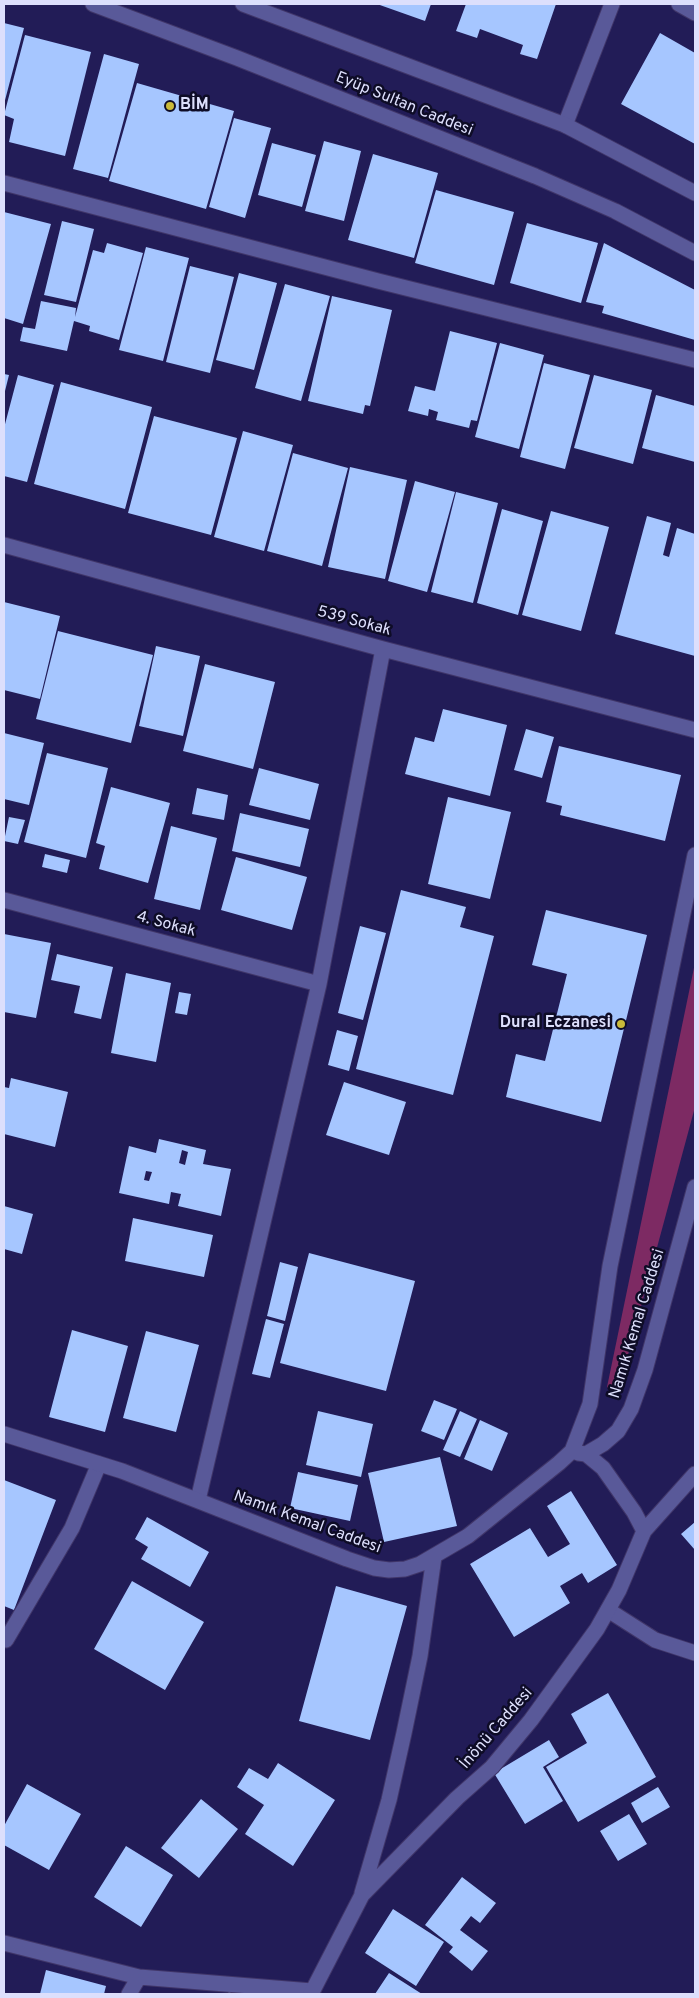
<!DOCTYPE html>
<meta charset="utf-8">
<style>
body{margin:0}
#map{position:relative;width:699px;height:1998px;overflow:hidden;background:#221c57;font-family:Overpass,sans-serif}
canvas{display:block}
.frame{position:absolute;inset:0;border:5px solid #dddffc;pointer-events:none}
</style>
<div id="map">
<canvas width="699" height="1998"></canvas>
<div class="frame"></div>
</div>
<script>
const c = document.querySelector('canvas').getContext('2d');
c.lineJoin = 'round';
function paint(path, color) {
  c.fillStyle = color;
  c.fill(path, 'evenodd');
}
function shape(rows) {
  const path = new Path2D();
  for (const r of rows) {
    path.moveTo(r[0], r[1]);
    for (let i = 2; i < r.length; i += 2) path.lineTo(r[i], r[i + 1]);
  }
  return path;
}
function stroke(path, color, width, dash) {
  c.strokeStyle = color;
  c.lineWidth = width;
  c.lineCap = dash ? 'butt' : 'round';
  c.setLineDash(dash || []);
  c.stroke(path);
}
function drawText(font, color, halo, rows, align = 'center') {
  c.font = font + ' Overpass,sans-serif';
  c.lineWidth = 5;
  c.setLineDash([]);
  c.textBaseline = 'middle';
  c.strokeStyle = halo;
  c.fillStyle = color;
  for (const [text, x, y, turn = 0] of rows) {
    c.save();
    c.translate(x, y);
    c.rotate((+turn || 0) * Math.PI / 180);
    c.textAlign = isNaN(turn) ? turn : align;
    if (halo) c.strokeText(text, 0, 0);
    c.fillText(text, 0, 0);
    c.restore();
  }
}
paint(shape([
 [695,963,695,1107,622,1377,619,1388,612,1392,607,1387]
]), '#7d2a63');
paint(shape([
 [377,4,431,4,425,21],
 [466,4,556,4,537,59,520,54,523,45,480,29,477,38,456,31],
 [4,23,24,28,4,104],
 [660,33,695,53,695,144,621,104],
 [25,35,91,52,65,156,9,142,14,119,4,115],
 [104,54,139,64,108,178,73,169],
 [137,83,234,111,206,209,109,181],
 [234,118,271,128,245,218,209,207],
 [324,141,361,151,344,221,305,211],
 [272,143,316,155,302,207,258,195],
 [373,154,438,173,414,258,348,240],
 [436,190,514,212,494,285,415,263],
 [4,212,51,224,23,324,4,318],
 [62,221,94,229,76,302,44,295],
 [527,223,598,243,581,303,510,283],
 [107,243,143,253,119,340,89,331,90,326,74,321,67,351,20,341,23,327,35,329,41,301,76,308,75,317,93,250,104,253],
 [604,243,695,290,695,340,602,313,604,306,586,302],
 [146,247,189,258,163,361,119,350],
 [190,266,234,277,210,373,166,362],
 [239,273,277,283,254,370,216,360],
 [285,284,330,296,301,401,255,388],
 [332,296,392,310,370,406,365,405,363,414,308,401],
 [450,331,497,343,477,421,471,420,469,428,436,420,438,412,429,409,428,416,408,411,415,386,435,391],
 [500,343,544,355,519,449,475,437],
 [544,363,590,375,565,469,520,457],
 [4,374,9,375,4,395],
 [18,375,54,385,27,482,4,476,4,428],
 [594,375,652,390,633,464,574,448],
 [61,382,152,407,125,509,34,484],
 [656,395,695,406,695,462,642,448],
 [154,416,237,438,211,535,128,513],
 [243,431,293,445,264,551,214,537],
 [293,453,348,468,322,566,267,551],
 [350,467,407,480,385,579,328,567],
 [415,481,455,492,427,592,388,581],
 [456,492,498,503,473,603,431,592],
 [502,509,543,521,518,615,477,603],
 [551,511,609,527,581,631,522,615],
 [647,516,671,523,663,555,669,557,677,528,695,534,695,656,615,634],
 [4,602,60,616,40,699,4,690],
 [58,631,153,655,131,743,36,719],
 [156,646,200,656,183,736,139,726],
 [205,664,275,682,253,769,183,751],
 [443,709,507,725,490,796,405,774,415,737,434,742],
 [526,729,554,737,542,778,514,770],
 [4,733,44,743,29,805,4,799],
 [559,746,681,775,665,841,560,815,562,806,546,802],
 [47,753,108,768,86,858,24,842],
 [259,768,319,784,310,820,249,805],
 [111,787,170,803,148,883,99,869,105,846,96,843],
 [197,788,228,795,224,820,192,814],
 [448,797,511,812,490,899,428,884],
 [240,813,309,829,300,867,232,851],
 [9,817,25,820,18,844,4,841],
 [171,826,217,838,200,910,154,899],
 [45,854,70,860,67,873,42,867],
 [236,857,307,877,292,930,221,910],
 [401,890,466,907,460,927,494,936,453,1095,356,1069],
 [546,910,647,935,601,1122,506,1097,516,1054,545,1061,567,974,532,965],
 [360,926,386,933,363,1020,338,1013],
 [4,934,51,943,36,1018,4,1012],
 [57,954,113,967,101,1019,74,1013,80,986,51,980],
 [126,973,171,983,156,1062,111,1053],
 [179,992,191,994,187,1015,175,1013],
 [337,1030,358,1036,349,1071,328,1065],
 [11,1078,68,1092,55,1147,4,1134,4,1087,9,1088],
 [344,1082,406,1102,389,1155,326,1135],
 [159,1139,206,1150,203,1164,231,1169,221,1216,178,1206,181,1194,171,1192,169,1204,119,1193,129,1146,156,1153],
 [182,1150,188,1152,185,1165,179,1163],
 [146,1171,152,1172,149,1181,144,1180],
 [4,1206,33,1214,22,1254,4,1249],
 [133,1218,213,1235,204,1277,125,1261],
 [309,1253,415,1281,386,1391,280,1363],
 [280,1262,298,1267,285,1321,267,1316],
 [266,1319,284,1324,270,1378,252,1374],
 [72,1330,128,1346,105,1432,49,1417],
 [146,1331,199,1345,176,1432,123,1418],
 [434,1400,457,1409,444,1440,421,1431],
 [318,1411,373,1424,361,1477,306,1465],
 [460,1411,477,1419,460,1457,443,1450],
 [480,1420,508,1433,492,1471,464,1459],
 [440,1457,457,1526,384,1542,368,1473],
 [298,1472,358,1485,350,1521,290,1508],
 [4,1480,56,1500,14,1610,4,1606],
 [571,1491,617,1565,588,1583,582,1573,560,1586,570,1603,514,1637,470,1564,530,1528,548,1557,570,1544,547,1506],
 [147,1517,209,1552,190,1587,141,1559,148,1547,135,1539],
 [695,1522,695,1550,681,1534],
 [132,1581,204,1622,165,1690,94,1649],
 [336,1586,407,1606,370,1740,299,1721],
 [608,1693,656,1777,578,1822,546,1767,587,1743,571,1714],
 [549,1740,559,1757,543,1767,563,1801,525,1824,494,1773],
 [278,1763,335,1800,293,1866,245,1834,264,1805,237,1787,249,1768,268,1779],
 [27,1784,81,1814,49,1870,4,1845,4,1826],
 [658,1787,670,1807,642,1823,631,1803],
 [201,1799,238,1829,199,1878,161,1848],
 [629,1814,647,1844,618,1861,600,1831],
 [126,1846,173,1875,141,1927,94,1897],
 [462,1877,496,1903,480,1923,471,1916,460,1930,488,1951,472,1971,449,1952,453,1947,425,1925],
 [393,1909,444,1942,416,1986,365,1953],
 [46,1970,106,1986,104,1994,40,1994],
 [389,1973,422,1994,375,1994],
 [231,1986,255,1994,228,1994]
]), '#a6c6ff');
const lane = shape([
 [6,1640,72,1528,99,1464]
]);
const street = shape([
 [679,4,695,13],
 [565,125,612,4],
 [4,183,378,281,695,360],
 [4,545,383,649,695,730],
 [4,900,319,984],
 [198,1500,319,984,383,649],
 [608,1610,655,1640,695,1653],
 [4,1943,139,1977,312,1991],
 [129,1994,139,1977]
]);
const secondary = shape([
 [93,4,237,58,535,176,615,211,695,253],
 [243,4,565,125,695,193],
 [4,1434,122,1471,347,1559,374,1568,389,1570,405,1569,420,1564,468,1536,559,1463,572,1451,590,1404,610,1266,695,855],
 [578,1453,586,1454,603,1468,634,1512,644,1531],
 [586,1454,603,1444,618,1431,631,1409,645,1370,695,1187],
 [362,1893,389,1800,404,1733,420,1656,434,1557],
 [311,1994,362,1895,457,1798,492,1767,531,1720,597,1629,619,1590,644,1531,695,1474]
]);
stroke(lane, '#403669', 17);
stroke(street, '#403669', 17);
stroke(secondary, '#403669', 17);
stroke(lane, '#595999', 15);
stroke(street, '#595999', 15);
stroke(secondary, '#595999', 15);
for (const [x, y, r, color] of [
 [170,106,5,"#caba3a"],
 [621,1024,5,"#caba3a"]
]) {
  const dot = new Path2D();
  dot.arc(x, y, r, 0, 2 * Math.PI);
  c.fillStyle = color;
  c.fill(dot);
  stroke(dot, '#0e0c26', 2);
}
drawText('16px', '#dddffc', '#0e0c26', [
 ["Eyüp Sultan Caddesi",404,105,22],
 ["539 Sokak",354,622,15],
 ["4. Sokak",166,925,15],
 ["Namık Kemal Caddesi",638,1324,-73],
 ["Namık Kemal Caddesi",307,1523,20],
 ["İnönü Caddesi",497,1729,-49]
]);
drawText('bold 16px', '#dddffc', '#0e0c26', [
 ["BİM",180,106],
 ["Dural Eczanesi",611,1024,"right"]
], 'left');
</script>
